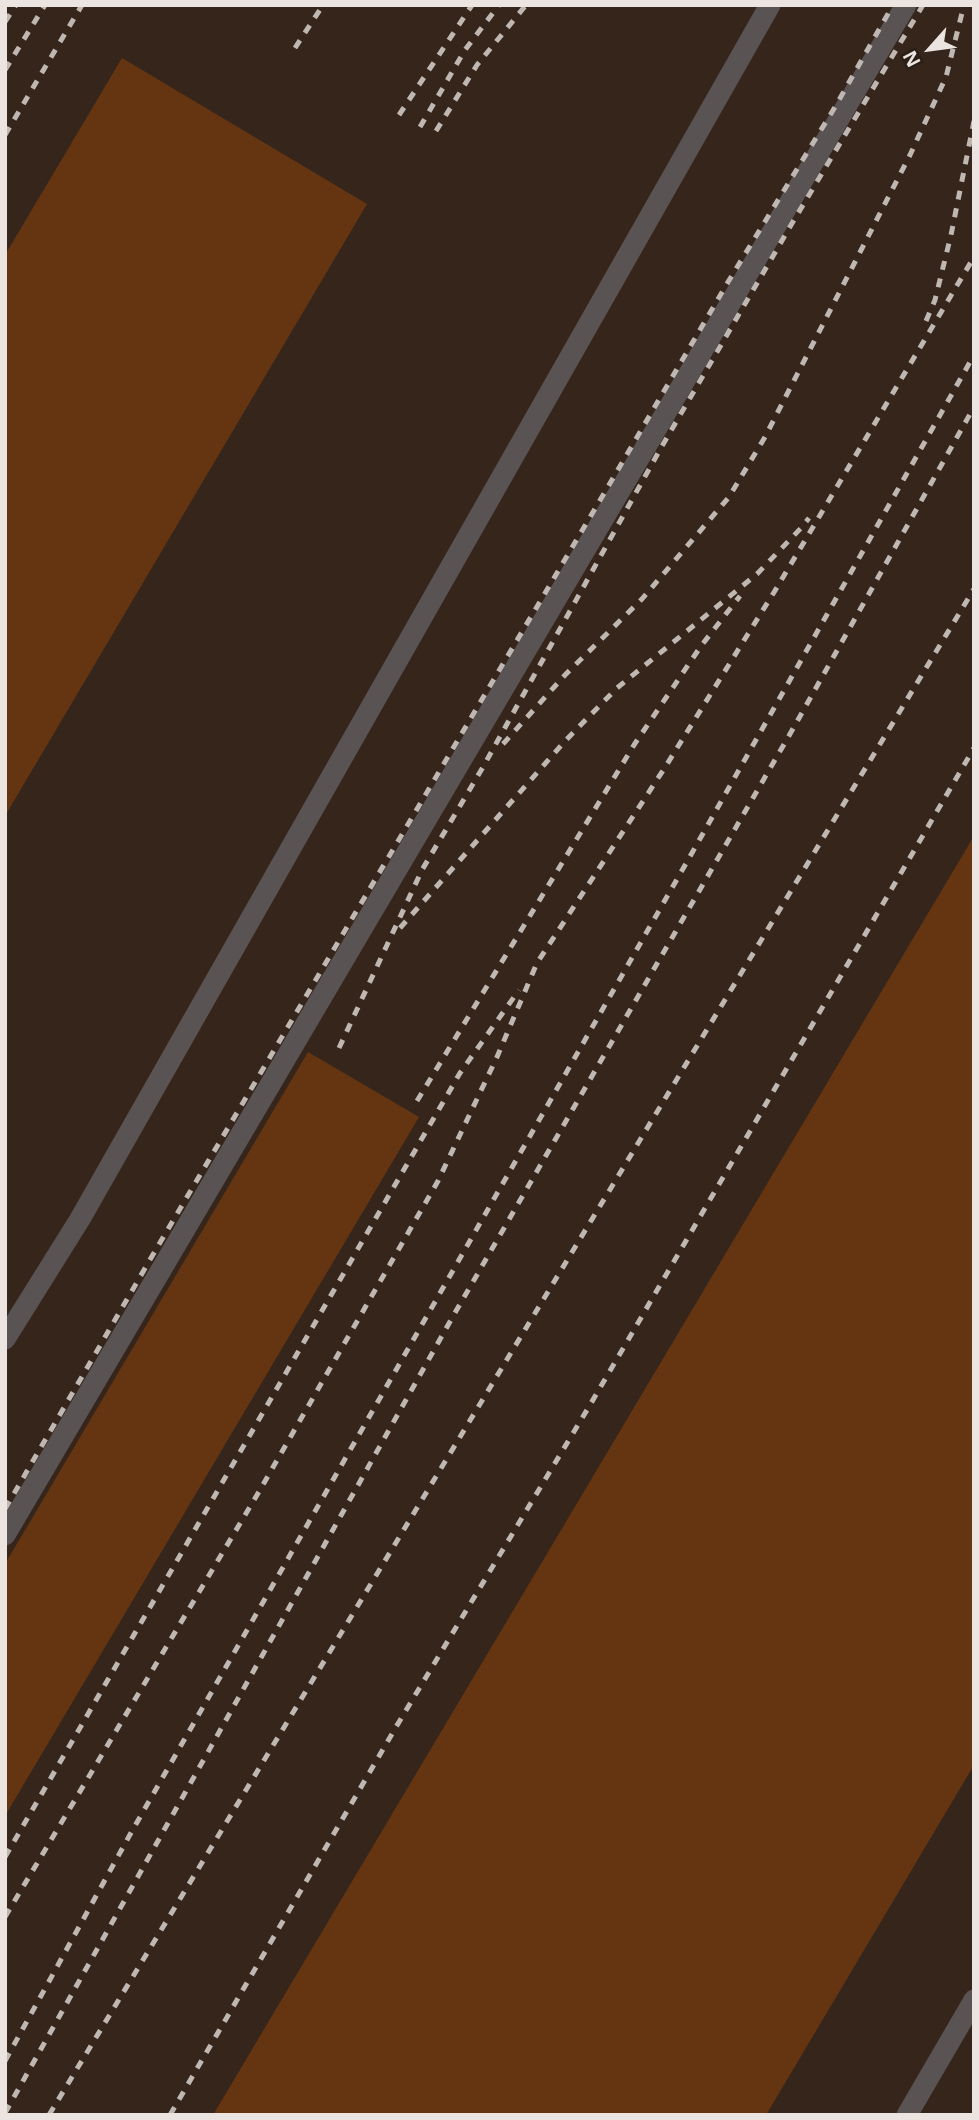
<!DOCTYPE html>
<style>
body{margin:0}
#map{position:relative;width:979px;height:2120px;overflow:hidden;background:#2a1f18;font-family:"Open Sans",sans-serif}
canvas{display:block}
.frame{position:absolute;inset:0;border:7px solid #ece4e0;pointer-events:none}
.north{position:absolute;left:895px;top:14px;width:70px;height:70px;-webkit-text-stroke:5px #2a1f18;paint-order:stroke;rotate:242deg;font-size:19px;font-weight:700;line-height:28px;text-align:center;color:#ece4e0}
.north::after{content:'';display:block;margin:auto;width:24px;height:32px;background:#ece4e0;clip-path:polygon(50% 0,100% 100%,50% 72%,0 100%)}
</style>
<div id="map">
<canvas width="979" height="2120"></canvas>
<div class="frame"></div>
<div class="north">N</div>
</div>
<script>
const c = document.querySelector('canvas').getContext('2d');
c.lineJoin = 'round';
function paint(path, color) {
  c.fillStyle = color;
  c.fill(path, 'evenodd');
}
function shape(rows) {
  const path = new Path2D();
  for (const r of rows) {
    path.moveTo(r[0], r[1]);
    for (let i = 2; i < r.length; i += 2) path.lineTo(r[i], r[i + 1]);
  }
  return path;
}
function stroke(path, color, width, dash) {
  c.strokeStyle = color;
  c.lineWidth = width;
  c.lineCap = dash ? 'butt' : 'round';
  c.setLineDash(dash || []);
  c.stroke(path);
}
paint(shape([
 [5,5,974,5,974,2115,5,2115]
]), '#36251b');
paint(shape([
 [122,58,367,204,5,816,5,255],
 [974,836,974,1765,766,2115,213,2115],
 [308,1052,419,1117,5,1816,5,1564]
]), '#653512');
stroke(shape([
 [5,1339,80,1219,770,5],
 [5,1535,906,5],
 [907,2115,974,2000]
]), '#5a5353', 21);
stroke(shape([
 [5,22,16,5],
 [295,48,323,5],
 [5,70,45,5],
 [399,115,472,5],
 [420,127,465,50,499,5],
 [436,131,477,65,526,5],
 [5,135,82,5],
 [926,321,935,300,951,235,974,121],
 [503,744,565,675,642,599,729,497,765,437,910,155,946,77,964,5],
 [400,928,565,741,617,688,757,574,801,528,809,518],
 [339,1048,422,870,483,767,662,446,794,220,923,5],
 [417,1101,634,745,701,646,740,596],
 [5,1509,158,1246,599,502,728,282,835,107,893,5],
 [5,1857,460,1073,519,990],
 [5,1917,257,1495,438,1181,497,1057,537,963,664,769,776,589,974,257],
 [5,2061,132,1831,684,867,974,355],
 [5,2113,452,1318,794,727,974,407],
 [49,2115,974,589],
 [170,2115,396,1727,590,1405,974,748]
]), '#bfb7b2', 5, [9, 9]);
</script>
